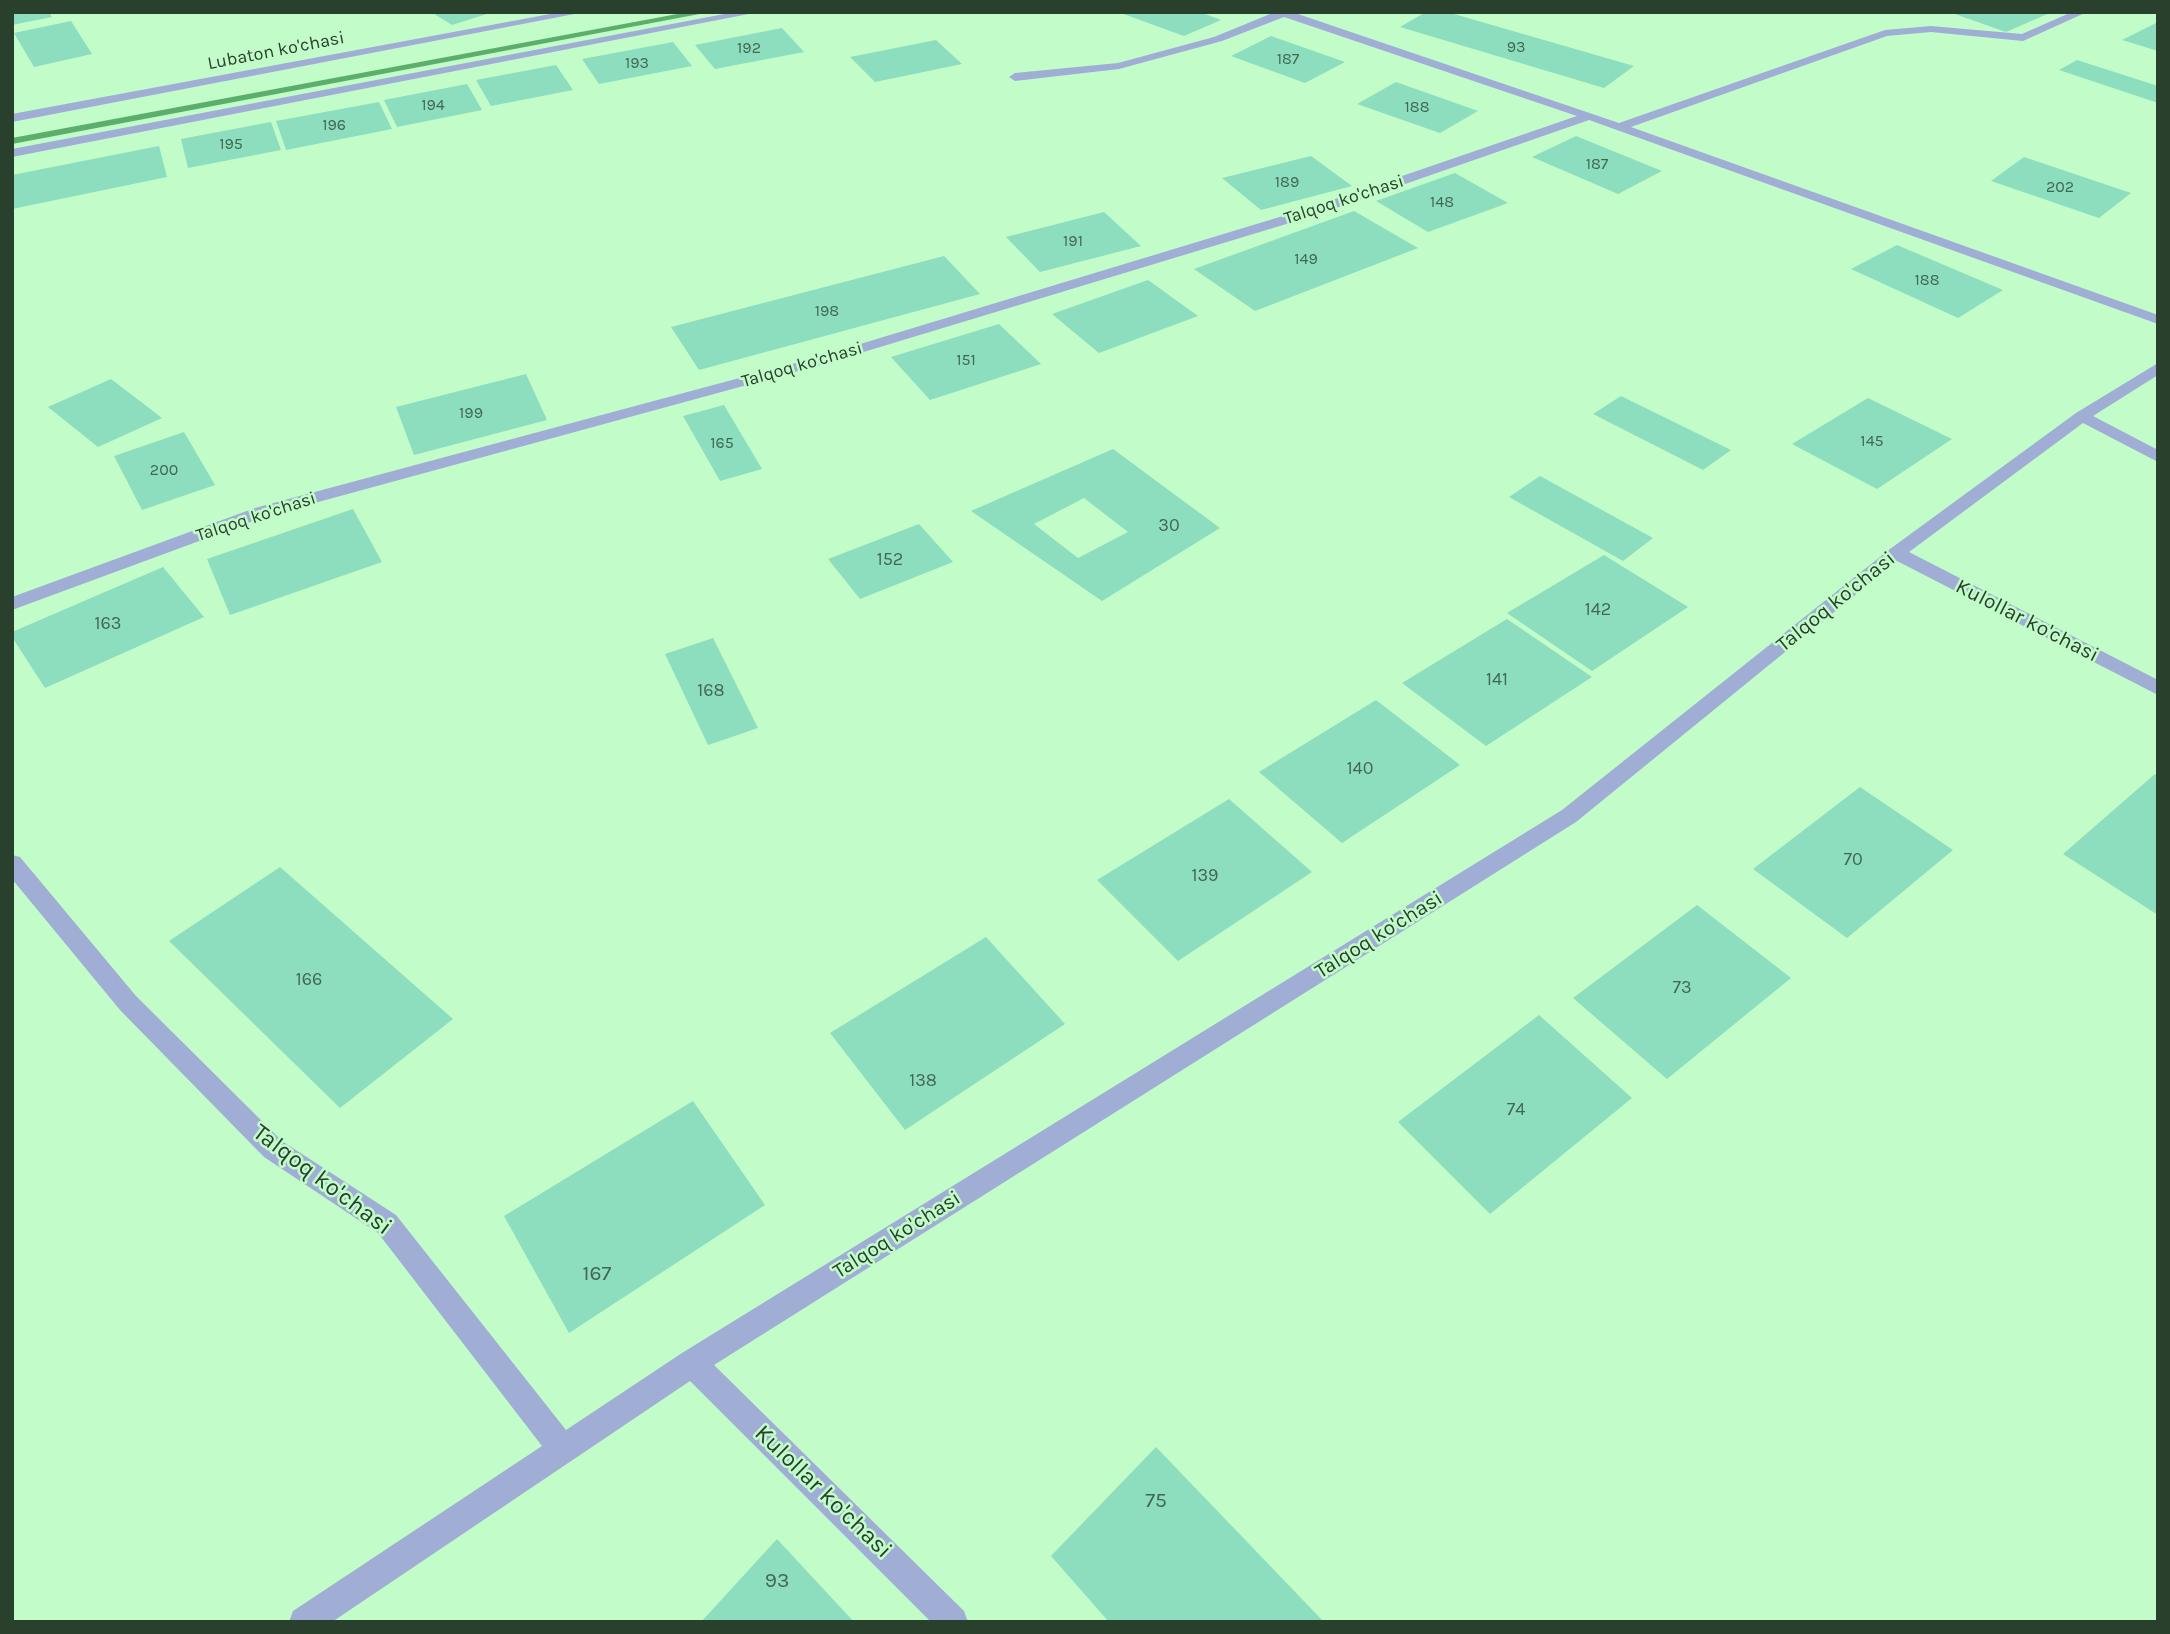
<!DOCTYPE html>
<style>
body{margin:0}
#map{position:relative;width:2170px;height:1634px;overflow:hidden;background:#c1fcc9;font-family:Karla,sans-serif}
canvas{display:block}
.frame{position:absolute;inset:0;border:14px solid #29402c;pointer-events:none}
</style>
<div id="map">
<canvas width="2170" height="1634"></canvas>
<div class="frame"></div>
</div>
<script>
const c = document.querySelector('canvas').getContext('2d');
c.lineJoin = 'round';
function shape(rows) {
  const path = new Path2D();
  for (const r of rows) {
    path.moveTo(r[0], r[1]);
    for (let i = 2; i < r.length; i += 2) path.lineTo(r[i], r[i + 1]);
  }
  return path;
}
function paint(path, color) {
  c.fillStyle = color;
  c.fill(path, 'evenodd');
}
function drawText(font, color, halo, rows, align = 'center') {
  c.font = font + ' Karla,sans-serif';
  c.lineWidth = 5;
  c.setLineDash([]);
  c.textBaseline = 'middle';
  c.strokeStyle = halo;
  c.fillStyle = color;
  for (const [text, x, y, turn = 0] of rows) {
    c.save();
    c.translate(x, y);
    c.rotate((+turn || 0) * Math.PI / 180);
    c.textAlign = isNaN(turn) ? turn : align;
    if (halo) c.strokeText(text, 0, 0);
    c.fillText(text, 0, 0);
    c.restore();
  }
}
paint(shape([
 [688,12,710,12,12,144,12,138,688,12]
]), '#5baf6b');
paint(shape([
 [12,12,49,12,52,17,12,25],
 [431,12,490,12,490,13,452,25],
 [1118,12,1200,12,1221,20,1184,36],
 [1426,12,1447,12,1634,66,1604,88,1400,27],
 [1949,12,2052,12,2006,32],
 [71,21,92,54,34,67,14,33],
 [2158,22,2158,51,2122,40],
 [782,28,804,52,715,69,695,45],
 [1271,36,1345,62,1305,83,1231,56],
 [936,40,962,64,875,82,850,57],
 [673,42,692,66,599,84,582,59],
 [2077,60,2158,86,2158,103,2059,70],
 [556,65,573,90,491,106,476,80],
 [1396,82,1478,111,1440,133,1357,104],
 [467,84,482,110,397,127,384,100],
 [379,102,392,129,286,150,276,121],
 [271,122,281,150,188,168,181,139],
 [1576,136,1662,171,1618,194,1532,157],
 [159,146,167,177,12,209,12,175],
 [1311,156,1352,186,1261,210,1222,178],
 [2024,157,2131,193,2099,218,1991,181],
 [1455,173,1508,203,1428,232,1376,201],
 [1354,211,1418,248,1255,311,1194,269],
 [1104,212,1141,246,1040,272,1006,237],
 [1897,245,2003,290,1958,318,1851,269],
 [944,256,980,294,699,370,671,327],
 [1148,280,1198,316,1099,353,1052,314],
 [999,324,1041,364,930,400,891,357],
 [526,374,547,420,414,455,396,407],
 [111,379,162,418,98,447,48,407],
 [1621,396,1731,450,1703,470,1593,414],
 [1868,398,1952,439,1877,489,1792,444],
 [724,405,762,469,720,481,683,416],
 [184,432,215,485,142,510,114,456],
 [1113,449,1220,528,1102,601,971,511],
 [1084,498,1128,532,1078,558,1034,524],
 [1540,476,1653,538,1623,561,1509,497],
 [353,509,382,562,230,615,207,559],
 [919,524,953,562,860,599,828,559],
 [1604,555,1688,607,1592,671,1507,613],
 [163,567,204,617,45,688,12,637,12,632],
 [1507,619,1592,677,1486,746,1402,683],
 [713,638,758,728,708,745,665,654],
 [1376,700,1460,765,1342,843,1259,772],
 [2155,774,2158,775,2158,915,2063,854],
 [1860,787,1953,850,1847,938,1753,869],
 [1229,799,1312,872,1178,961,1097,880],
 [280,867,453,1019,340,1108,169,941],
 [1697,905,1791,978,1667,1079,1573,998],
 [986,937,1065,1024,905,1130,830,1033],
 [1539,1015,1632,1098,1490,1214,1398,1122],
 [693,1101,765,1205,569,1333,504,1216],
 [1156,1447,1324,1622,1109,1622,1051,1556],
 [777,1539,854,1622,701,1622]
]), '#8cdebf');
paint(shape([
 [561,12,585,12,12,122,12,114,561,12],
 [735,12,759,12,12,157,12,149,735,12],
 [1275,12,1292,12,1619,123,1885,30,1931,26,2022,34,2072,12,2087,12,2023,41,1931,32,1887,36,1631,127,2158,315,2158,324,1589,120,1316,215,824,364,267,516,12,610,12,597,255,508,814,358,1306,209,1577,116,1284,17,1222,41,1119,69,1015,81,1009,77,1015,73,1118,63,1214,37,1275,12],
 [2158,363,2158,375,2093,416,2158,450,2158,462,2083,423,1909,552,2158,680,2158,695,1897,561,1576,822,714,1365,964,1611,968,1622,931,1622,690,1381,332,1622,289,1622,293,1611,542,1446,378,1233,264,1157,120,1010,12,879,12,855,20,857,136,996,282,1141,396,1215,566,1430,682,1353,1562,810,1890,549,2076,413,2158,363]
]), '#a0aed5');
drawText('16px', '#426851', null, [
 ["93",1516,47],
 ["192",749,48],
 ["187",1288,59],
 ["193",637,63],
 ["194",433,105],
 ["188",1417,107],
 ["196",334,125],
 ["195",231,144],
 ["187",1597,164],
 ["189",1287,182],
 ["202",2060,187],
 ["148",1442,202],
 ["191",1073,241],
 ["149",1306,259],
 ["188",1927,280],
 ["198",827,311],
 ["151",966,360],
 ["199",471,413],
 ["145",1872,441],
 ["165",722,443],
 ["200",164,470]
]);
drawText('18px', '#29402c', '#c1fcc9', [
 ["Lubaton ko'chasi",276,51,-11],
 ["Talqoq ko'chasi",1344,200,-18],
 ["Talqoq ko'chasi",802,365,-16],
 ["Talqoq ko'chasi",256,517,-18]
]);
drawText('18px', '#426851', null, [
 ["30",1169,526],
 ["152",890,560],
 ["142",1598,610],
 ["163",108,624],
 ["141",1497,680],
 ["168",711,691],
 ["140",1360,769],
 ["70",1853,860],
 ["139",1205,876],
 ["166",309,980],
 ["73",1682,988],
 ["138",923,1081],
 ["74",1516,1110]
]);
drawText('21px', '#29402c', '#c1fcc9', [
 ["Talqoq ko'chasi",1836,602,-39],
 ["Kulollar ko'chasi",2027,621,27],
 ["Talqoq ko'chasi",1379,935,-32],
 ["Talqoq ko'chasi",897,1235,-32]
]);
drawText('21px', '#426851', null, [
 ["167",597,1274],
 ["75",1156,1501],
 ["93",777,1581]
]);
drawText('24px', '#29402c', '#c1fcc9', [
 ["Talqoq ko'chasi",322,1180,37],
 ["Kulollar ko'chasi",823,1492,44]
]);
</script>
